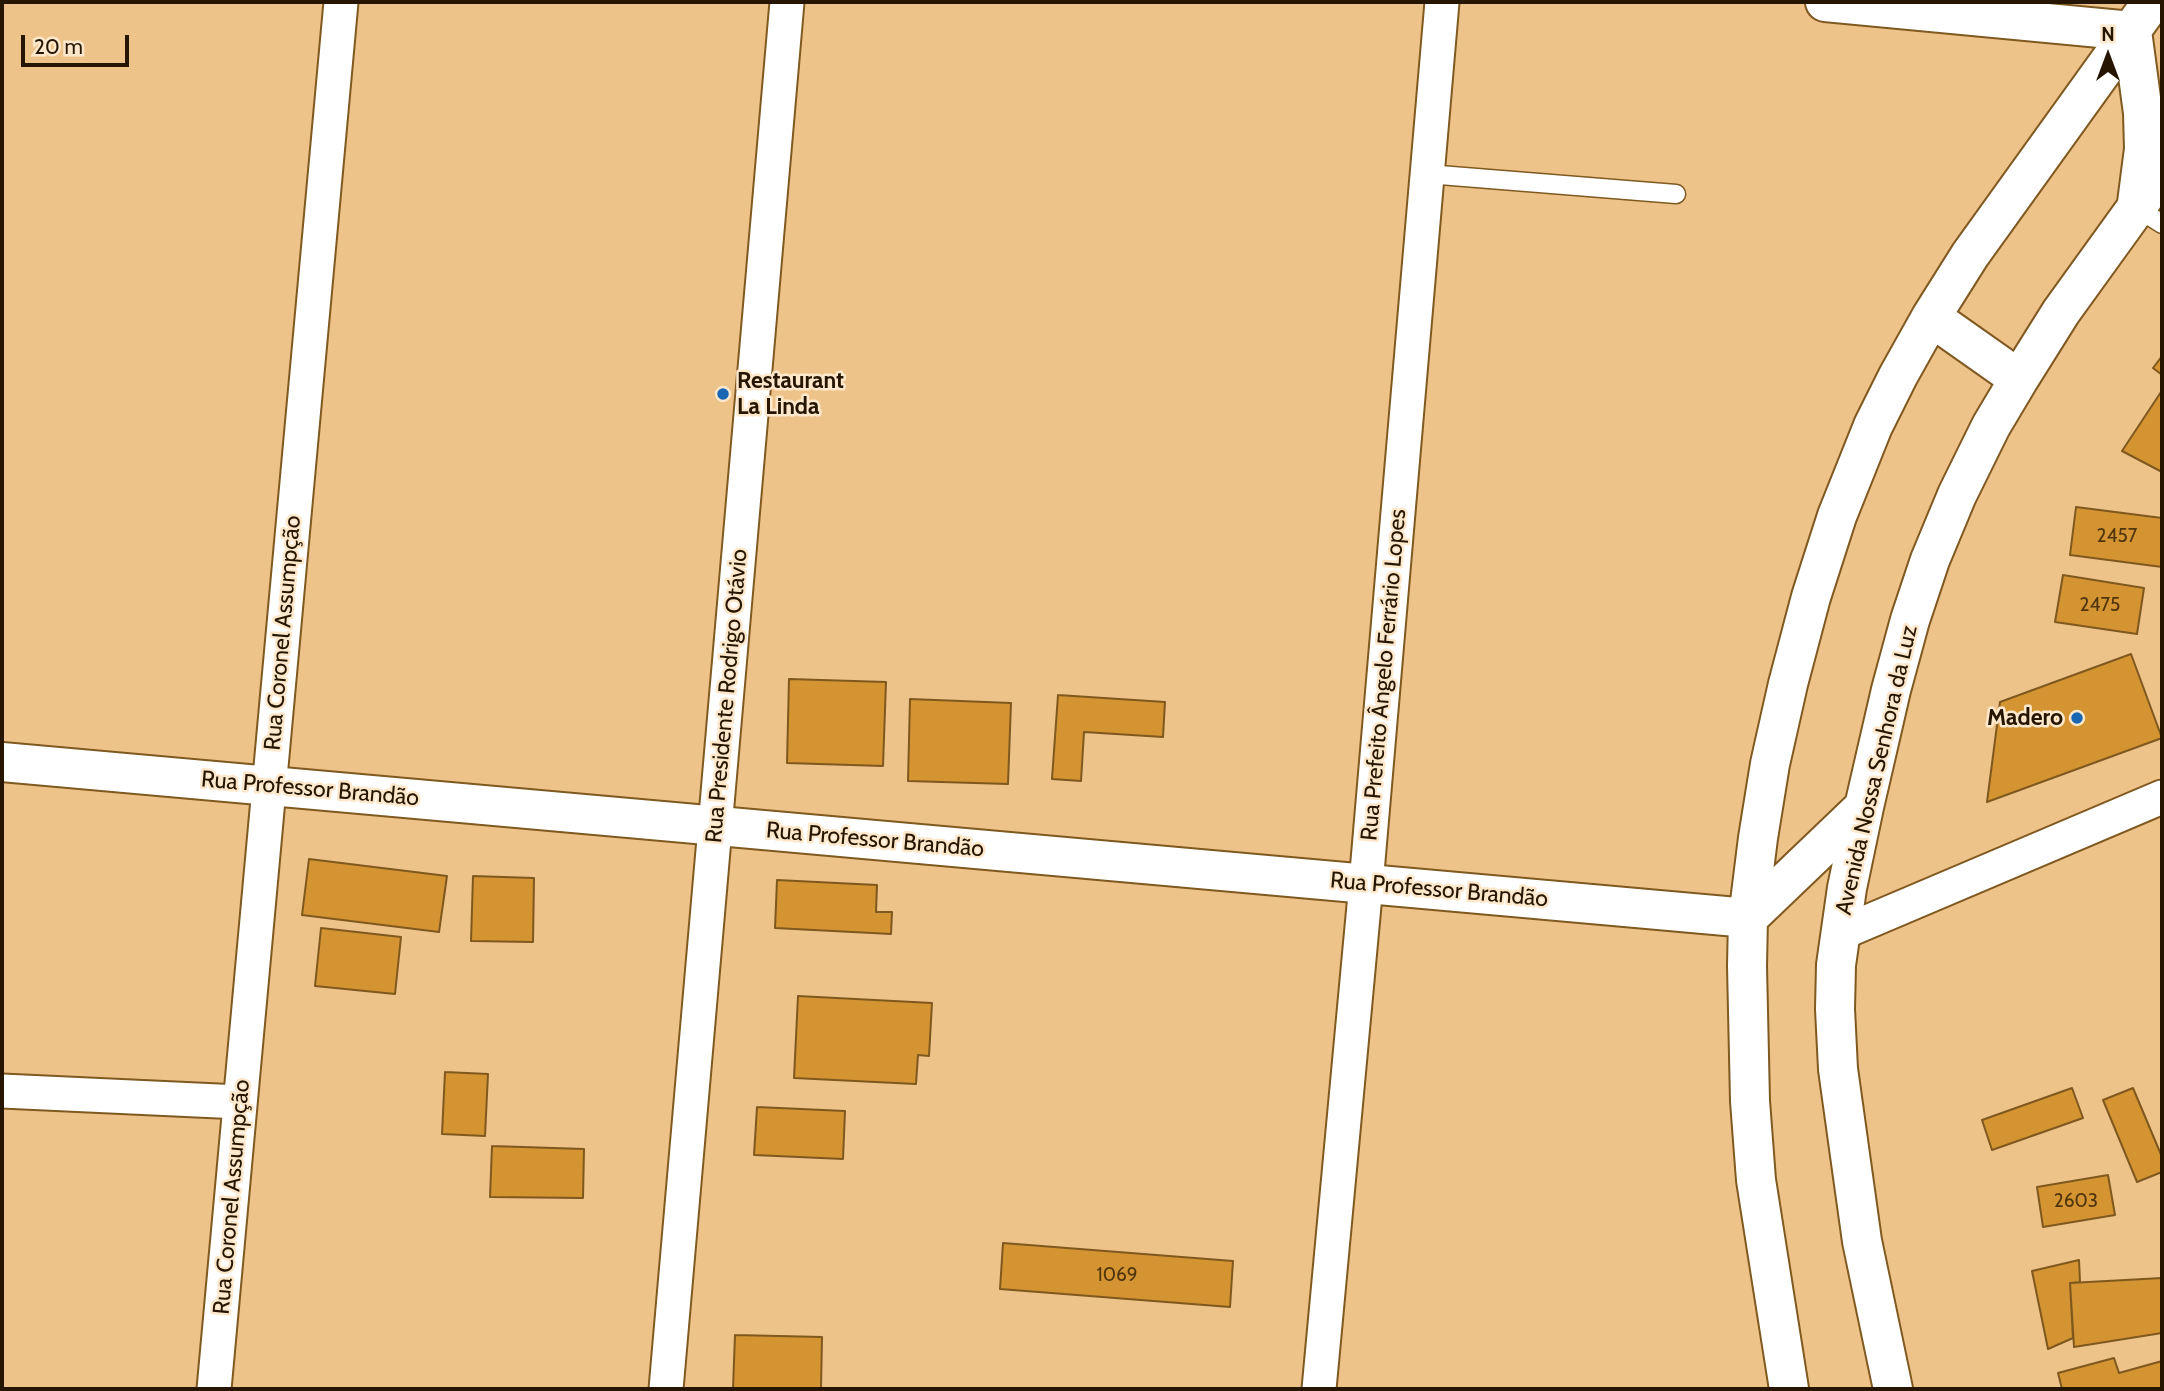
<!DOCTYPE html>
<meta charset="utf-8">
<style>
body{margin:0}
#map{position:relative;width:2164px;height:1391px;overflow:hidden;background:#eec38a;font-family:Cabin,sans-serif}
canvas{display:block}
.frame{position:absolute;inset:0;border:4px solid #251501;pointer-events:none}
.north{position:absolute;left:2073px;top:21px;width:70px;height:70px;-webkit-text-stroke:5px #fee8cc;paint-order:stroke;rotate:0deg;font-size:19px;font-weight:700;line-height:28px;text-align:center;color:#251501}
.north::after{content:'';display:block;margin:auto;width:24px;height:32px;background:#251501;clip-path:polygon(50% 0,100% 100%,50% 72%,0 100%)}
.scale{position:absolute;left:21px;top:35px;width:108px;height:32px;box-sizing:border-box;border:4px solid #251501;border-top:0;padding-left:9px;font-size:21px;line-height:24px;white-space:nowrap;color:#251501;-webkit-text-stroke:5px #fee8cc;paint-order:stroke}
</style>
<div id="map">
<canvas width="2164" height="1391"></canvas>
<div class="frame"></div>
<div class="north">N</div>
<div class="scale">20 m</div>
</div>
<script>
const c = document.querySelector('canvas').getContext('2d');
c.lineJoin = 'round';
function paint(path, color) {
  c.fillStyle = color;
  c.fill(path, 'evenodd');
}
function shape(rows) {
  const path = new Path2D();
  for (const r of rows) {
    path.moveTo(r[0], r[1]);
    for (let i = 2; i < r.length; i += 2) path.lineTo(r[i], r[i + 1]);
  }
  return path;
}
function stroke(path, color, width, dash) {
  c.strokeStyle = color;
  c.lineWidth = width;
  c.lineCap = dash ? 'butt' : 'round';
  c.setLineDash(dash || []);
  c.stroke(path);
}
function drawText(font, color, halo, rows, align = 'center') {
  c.font = font + ' Cabin,sans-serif';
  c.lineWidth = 5;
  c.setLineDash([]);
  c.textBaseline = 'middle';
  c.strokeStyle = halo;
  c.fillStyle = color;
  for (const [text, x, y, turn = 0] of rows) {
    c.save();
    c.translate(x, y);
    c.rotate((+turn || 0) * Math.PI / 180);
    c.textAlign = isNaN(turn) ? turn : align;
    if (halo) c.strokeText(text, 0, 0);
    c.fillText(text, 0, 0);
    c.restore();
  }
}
const building = shape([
 [2162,356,2162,375,2153,368,2162,356],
 [2161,392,2162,392,2162,472,2122,451,2161,392],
 [2076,507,2162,518,2162,567,2070,555,2076,507],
 [2063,575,2144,588,2137,634,2055,622,2063,575],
 [2131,654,2162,738,1987,802,2000,702,2131,654],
 [789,679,886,682,883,766,787,763,789,679],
 [1058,695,1165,702,1163,737,1084,732,1081,781,1052,779,1058,695],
 [910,699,1011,703,1008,784,908,781,910,699],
 [309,859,447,876,439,932,302,915,309,859],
 [473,876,534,878,533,942,471,941,473,876],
 [777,880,877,885,876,912,892,912,891,934,775,928,777,880],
 [321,928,401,937,395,994,315,986,321,928],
 [798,996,932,1003,929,1056,918,1055,916,1084,794,1078,798,996],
 [445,1072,488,1074,485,1136,442,1134,445,1072],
 [2072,1088,2083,1118,1992,1150,1982,1120,2072,1088],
 [2133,1088,2162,1157,2162,1172,2137,1182,2103,1100,2133,1088],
 [757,1107,845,1111,843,1159,754,1155,757,1107],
 [492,1146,584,1149,583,1198,490,1197,492,1146],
 [2108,1175,2115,1215,2043,1227,2037,1187,2108,1175],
 [1003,1243,1233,1261,1230,1307,1000,1289,1003,1243],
 [2079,1260,2080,1282,2070,1283,2073,1338,2048,1349,2032,1271,2079,1260],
 [2162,1278,2162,1333,2074,1347,2070,1283,2162,1278],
 [735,1335,822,1337,821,1389,733,1389,735,1335],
 [2114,1358,2119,1373,2162,1361,2162,1389,2062,1389,2058,1373,2114,1358]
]);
paint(building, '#d49431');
stroke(building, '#7f581f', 2);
const lane = shape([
 [1427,174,1676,194],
 [2137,208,2162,224]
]);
const street = shape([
 [1839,934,2162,797],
 [2,1091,240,1102],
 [214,1389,341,2],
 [666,1389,787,2],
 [1319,1389,1366,884,1442,2]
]);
const secondary = shape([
 [1825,2,2132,31],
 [2132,31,2143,113,2144,149,2137,203],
 [1931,317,2019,379],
 [2,762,1748,918],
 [1748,918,1864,807],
 [1789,1389,1756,1180,1750,1101,1747,966,1748,918,1758,838,1770,764,1788,684,1811,597,1837,516,1873,426,1898,376,1931,317,1970,255,2152,2],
 [1893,1389,1862,1241,1838,1069,1835,1009,1836,965,1847,888,1864,807,1891,690,1910,620,1930,560,1957,495,1991,426,2019,379,2061,312,2162,172]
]);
stroke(lane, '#7f5920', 21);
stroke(street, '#7f5920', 37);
stroke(secondary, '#7f5920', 42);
stroke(lane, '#fff', 18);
stroke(street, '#fff', 33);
stroke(secondary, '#fff', 38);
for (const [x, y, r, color] of [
 [723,394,7,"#1866b4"],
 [2077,718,7,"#1866b4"]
]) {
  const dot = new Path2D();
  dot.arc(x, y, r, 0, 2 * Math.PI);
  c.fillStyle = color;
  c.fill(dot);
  stroke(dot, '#fee8cc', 2.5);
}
drawText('19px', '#51350d', null, [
 ["2457",2117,536],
 ["2475",2100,605],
 ["2603",2076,1201],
 ["1069",1117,1275]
]);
drawText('bold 23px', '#251501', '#fee8cc', [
 ["Restaurant",737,381],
 ["La Linda",737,407],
 ["Madero",2063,718,"right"]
], 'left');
drawText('23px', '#251501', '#fee8cc', [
 ["Rua Coronel Assumpção",283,633,-85],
 ["Rua Prefeito Ângelo Ferrário Lopes",1384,675,-85],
 ["Rua Presidente Rodrigo Otávio",727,696,-85],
 ["Avenida Nossa Senhora da Luz",1877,770,-77],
 ["Rua Professor Brandão",310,789,5],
 ["Rua Professor Brandão",875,840,5],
 ["Rua Professor Brandão",1439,890,5],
 ["Rua Coronel Assumpção",232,1197,-85]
]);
</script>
